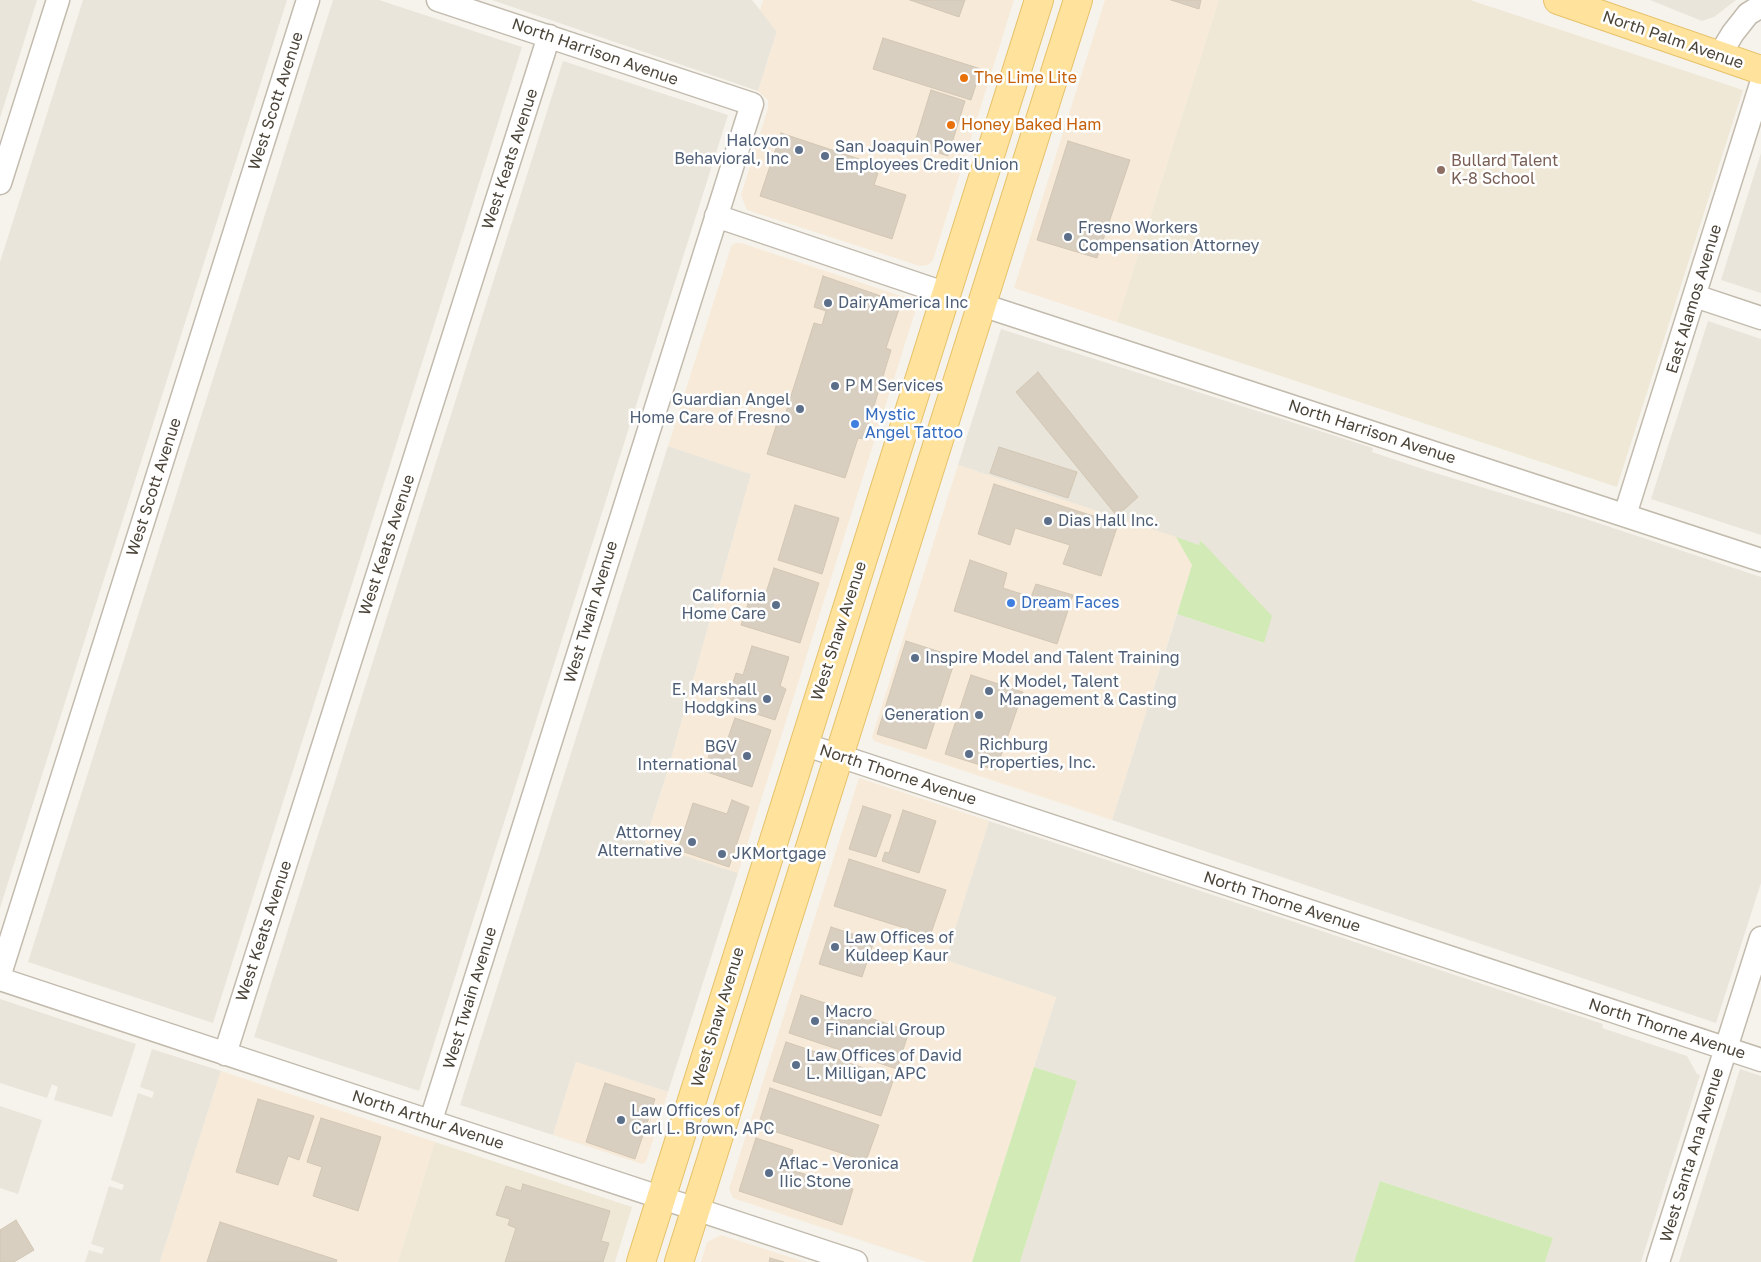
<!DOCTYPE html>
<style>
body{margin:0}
canvas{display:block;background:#f6f3ec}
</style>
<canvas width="1761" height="1262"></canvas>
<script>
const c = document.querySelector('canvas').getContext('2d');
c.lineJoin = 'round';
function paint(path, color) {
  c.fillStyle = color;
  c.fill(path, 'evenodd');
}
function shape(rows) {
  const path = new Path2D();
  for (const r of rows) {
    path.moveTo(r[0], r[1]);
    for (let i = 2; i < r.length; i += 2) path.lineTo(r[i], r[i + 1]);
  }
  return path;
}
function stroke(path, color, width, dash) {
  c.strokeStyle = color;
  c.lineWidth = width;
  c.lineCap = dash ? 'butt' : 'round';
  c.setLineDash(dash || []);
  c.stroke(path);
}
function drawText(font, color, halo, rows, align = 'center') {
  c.font = font + ' "Golos Text",sans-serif';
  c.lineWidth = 5;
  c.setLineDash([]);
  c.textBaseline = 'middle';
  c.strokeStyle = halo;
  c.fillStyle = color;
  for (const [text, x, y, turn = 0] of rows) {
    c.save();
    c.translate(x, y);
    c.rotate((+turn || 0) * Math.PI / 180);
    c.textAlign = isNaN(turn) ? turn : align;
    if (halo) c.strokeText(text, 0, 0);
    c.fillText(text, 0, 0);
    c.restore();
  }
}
paint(shape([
 [0,0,37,0,0,118],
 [83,0,287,0,0,908,0,262],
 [333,0,379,0,522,47,213,1023,28,962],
 [492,0,752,0,777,31,758,91],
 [1650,0,1736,0,1714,17,1702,21],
 [563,61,728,115,419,1091,254,1037],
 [1761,153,1761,293,1721,280],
 [1708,321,1761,339,1761,535,1651,499],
 [1001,329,1373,448,1372,452,1429,471,1589,520,1761,577,1761,883,1716,1023,1112,820,1177,614,1263,643,1201,540,1199,545,958,465],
 [668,446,751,474,668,770,645,842,738,873,668,1092,576,1062,553,1135,460,1105],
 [989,821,1603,1024,1602,1028,1687,1056,1697,1074,1700,1075,1641,1262,1545,1262,1553,1238,1380,1181,1354,1262,1020,1262,1077,1081,1034,1067,1056,997,945,960],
 [0,999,136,1044,112,1117,54,1100,58,1087,52,1084,47,1098,0,1083],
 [152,1049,221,1071,160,1262,85,1262,89,1250,102,1254,104,1248,91,1244,109,1186,122,1190,124,1185,111,1180,138,1093,152,1098,154,1092,140,1087],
 [1740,1069,1761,1076,1761,1262,1679,1262],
 [0,1106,42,1120,18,1194,0,1188]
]), '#eae5da');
paint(shape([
 [763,0,1014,0,933,260,928,265,920,266,747,210,741,195,768,108,768,100,758,91,777,32,760,10],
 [1105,0,1219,0,1117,322,1014,288],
 [735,243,741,243,910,299,915,305,915,312,738,873,645,843,668,770,751,474,668,446,731,247],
 [958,465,1176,537,1192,565,1112,820,874,741,872,737],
 [859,778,989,821,945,960,1056,997,972,1262,927,1262,733,1198,729,1189],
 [576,1062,668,1092,646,1162,642,1164,553,1135],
 [221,1071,435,1142,398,1262,160,1262],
 [721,1235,805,1262,701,1262,707,1242]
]), '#f7ead8');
paint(shape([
 [1219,0,1470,0,1743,90,1617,487,1117,322],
 [435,1142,632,1207,615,1262,398,1262]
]), '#efe8d6');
paint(shape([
 [1176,537,1199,545,1200,540,1272,616,1264,643,1177,614,1192,565],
 [1034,1067,1077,1081,1020,1262,972,1262],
 [1380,1181,1553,1238,1545,1262,1354,1262]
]), '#d2eab5');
const building = shape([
 [910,0,965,0,959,17,910,0],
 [1171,0,1201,0,1199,9,1171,0],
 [883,38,981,69,971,100,873,69,883,38],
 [931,90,965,101,948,156,914,145,931,90],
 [781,133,871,163,869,170,878,173,874,185,906,195,892,239,760,196,781,133],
 [1068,141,1130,160,1097,258,1037,240,1068,141],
 [823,276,901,303,886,348,891,350,864,439,858,438,845,478,767,454,780,414,785,415,814,323,822,325,826,311,814,307,823,276],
 [1038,372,1138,497,1117,516,1016,392,1038,372],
 [999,447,1077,472,1068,498,990,473,999,447],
 [994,484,1118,524,1101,576,1063,564,1070,545,1015,528,1010,545,978,534,994,484],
 [795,505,839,518,822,574,778,560,795,505],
 [970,560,1007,573,1003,588,1031,597,1036,584,1073,595,1057,644,954,611,970,560],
 [774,568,819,583,800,643,741,625,750,598,763,602,774,568],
 [906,641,956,657,926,749,877,734,906,641],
 [752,646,789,657,780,686,786,689,775,720,726,704,736,673,743,675,752,646],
 [971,675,1023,692,996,770,945,754,971,675],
 [735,718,771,730,752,787,704,771,710,752,722,755,735,718],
 [732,800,749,807,729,867,678,850,693,803,727,814,732,800],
 [863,806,891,815,876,857,849,849,863,806],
 [903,810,936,821,919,873,882,861,885,852,889,853,903,810],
 [849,859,946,890,930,936,834,906,849,859],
 [831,927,874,941,862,977,819,964,831,927],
 [801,995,909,1031,897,1069,789,1033,801,995],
 [786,1042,894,1078,881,1116,773,1081,786,1042],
 [605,1083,655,1099,635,1159,586,1142,605,1083],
 [770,1088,879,1125,866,1161,758,1126,770,1088],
 [258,1099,314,1116,299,1160,288,1156,278,1185,236,1172,258,1099],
 [321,1118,381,1137,358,1211,313,1196,322,1167,307,1162,321,1118],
 [756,1138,793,1150,788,1169,853,1189,842,1225,739,1191,756,1138],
 [523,1184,610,1211,601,1241,609,1243,603,1262,505,1262,516,1228,508,1225,510,1219,496,1215,506,1186,521,1191,523,1184],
 [16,1220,34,1250,14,1262,0,1262,0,1230,16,1220],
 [220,1222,337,1260,336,1262,207,1262,220,1222],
 [770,1258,784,1262,769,1262,770,1258]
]);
paint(building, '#d8cfc1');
stroke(building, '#d3c7b4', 1);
const minor = shape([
 [1719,56,1733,33,1748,14,1761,6],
 [0,183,58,0],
 [716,216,947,294],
 [1695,296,1761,318],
 [982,305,1761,560],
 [1625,515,1761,84],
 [803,744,1761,1060],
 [0,974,308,0],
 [0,979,856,1262],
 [225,1054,549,36],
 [431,1120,752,104,438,0],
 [1658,1262,1761,938]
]);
const major = shape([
 [1558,0,1761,70],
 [641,1262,1039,0],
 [679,1262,1078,0]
]);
stroke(minor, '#c2bbae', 25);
stroke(major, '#e6c16a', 30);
stroke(minor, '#fff', 22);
stroke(major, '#ffe39c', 28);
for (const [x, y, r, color] of [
 [964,78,5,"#e8710a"],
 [951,125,5,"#e8710a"],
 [799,150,5,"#5c6f8a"],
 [825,156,5,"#5c6f8a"],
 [1441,170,5,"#8d6e63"],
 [1068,237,5,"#5c6f8a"],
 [828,303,5,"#5c6f8a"],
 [835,386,5,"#5c6f8a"],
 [800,409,5,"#5c6f8a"],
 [855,424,5,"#3f7fe0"],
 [1048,521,5,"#5c6f8a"],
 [1011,603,5,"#3f7fe0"],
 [776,605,5,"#5c6f8a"],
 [915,658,5,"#5c6f8a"],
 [989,691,5,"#5c6f8a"],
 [767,699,5,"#5c6f8a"],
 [979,715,5,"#5c6f8a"],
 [969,754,5,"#5c6f8a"],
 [747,756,5,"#5c6f8a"],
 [692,842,5,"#5c6f8a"],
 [722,854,5,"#5c6f8a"],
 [835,947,5,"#5c6f8a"],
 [815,1021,5,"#5c6f8a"],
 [796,1065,5,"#5c6f8a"],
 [621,1120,5,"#5c6f8a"],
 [769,1173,5,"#5c6f8a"]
]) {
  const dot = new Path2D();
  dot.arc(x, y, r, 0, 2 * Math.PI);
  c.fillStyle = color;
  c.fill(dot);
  stroke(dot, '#fff', 2);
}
drawText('16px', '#4b4439', '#fff', [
 ["North Palm Avenue",1673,40,19],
 ["North Harrison Avenue",595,52,19],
 ["West Scott Avenue",276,101,-72],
 ["West Keats Avenue",510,159,-72],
 ["East Alamos Avenue",1694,299,-73],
 ["North Harrison Avenue",1372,432,18],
 ["West Scott Avenue",154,487,-72],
 ["West Keats Avenue",387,545,-72],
 ["West Twain Avenue",591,612,-73],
 ["West Shaw Avenue",839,631,-72],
 ["North Thorne Avenue",898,775,18],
 ["North Thorne Avenue",1282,902,18],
 ["West Keats Avenue",264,931,-72],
 ["West Twain Avenue",470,998,-73],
 ["West Shaw Avenue",718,1017,-73],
 ["North Thorne Avenue",1667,1029,18],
 ["North Arthur Avenue",428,1120,18],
 ["West Santa Ana Avenue",1692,1155,-73]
]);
drawText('16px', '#c56008', '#fff', [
 ["The Lime Lite",974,78],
 ["Honey Baked Ham",961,125]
], 'left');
drawText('16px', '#4e5e75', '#fff', [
 ["Halcyon",789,141,"right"],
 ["Behavioral, Inc",789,159,"right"],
 ["San Joaquin Power",835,147],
 ["Employees Credit Union",835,165],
 ["Fresno Workers",1078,228],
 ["Compensation Attorney",1078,246],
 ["DairyAmerica Inc",838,303],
 ["P M Services",845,386],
 ["Guardian Angel",790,400,"right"],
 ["Home Care of Fresno",790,418,"right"],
 ["Dias Hall Inc.",1058,521],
 ["California",766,596,"right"],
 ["Home Care",766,614,"right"],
 ["Inspire Model and Talent Training",925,658],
 ["K Model, Talent",999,682],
 ["Management & Casting",999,700],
 ["E. Marshall",757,690,"right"],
 ["Hodgkins",757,708,"right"],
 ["Generation",969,715,"right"],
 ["Richburg",979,745],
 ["Properties, Inc.",979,763],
 ["BGV",737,747,"right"],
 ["International",737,765,"right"],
 ["Attorney",682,833,"right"],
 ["Alternative",682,851,"right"],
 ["JKMortgage",732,854],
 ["Law Offices of",845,938],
 ["Kuldeep Kaur",845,956],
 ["Macro",825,1012],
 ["Financial Group",825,1030],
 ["Law Offices of David",806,1056],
 ["L. Milligan, APC",806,1074],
 ["Law Offices of",631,1111],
 ["Carl L. Brown, APC",631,1129],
 ["Aflac - Veronica",779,1164],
 ["IIic Stone",779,1182]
], 'left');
drawText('16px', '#785e54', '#fff', [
 ["Bullard Talent",1451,161],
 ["K-8 School",1451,179]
], 'left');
drawText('16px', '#366cbe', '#fff', [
 ["Mystic",865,415],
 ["Angel Tattoo",865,433],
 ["Dream Faces",1021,603]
], 'left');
</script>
